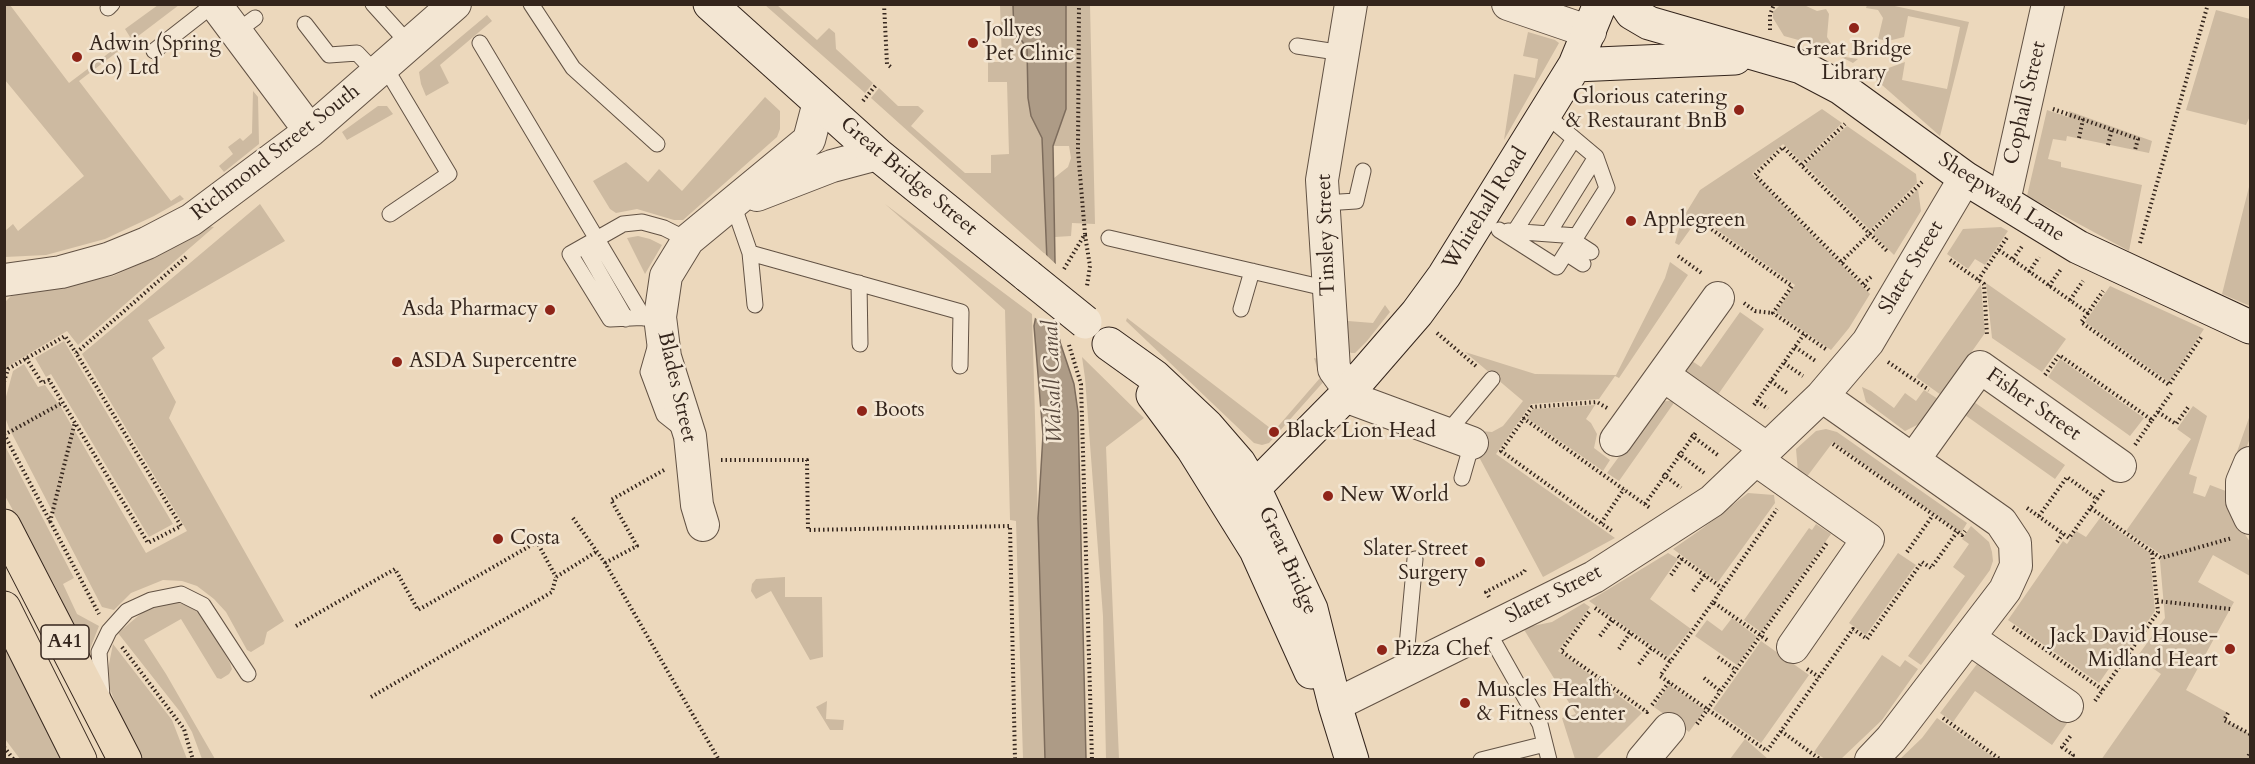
<!DOCTYPE html>
<style>
body{margin:0}
#map{position:relative;width:2255px;height:764px;overflow:hidden;background:#ecd8bc;font-family:Cardo,serif}
canvas{display:block}
.frame{position:absolute;inset:0;border:6px solid #34251c;pointer-events:none}
</style>
<div id="map">
<canvas width="2255" height="764"></canvas>
<div class="frame"></div>
</div>
<script>
const c = document.querySelector('canvas').getContext('2d');
c.lineJoin = 'round';
function paint(path, color) {
  c.fillStyle = color;
  c.fill(path, 'evenodd');
}
function shape(rows) {
  const path = new Path2D();
  for (const r of rows) {
    path.moveTo(r[0], r[1]);
    for (let i = 2; i < r.length; i += 2) path.lineTo(r[i], r[i + 1]);
  }
  return path;
}
function stroke(path, color, width, dash) {
  c.strokeStyle = color;
  c.lineWidth = width;
  c.lineCap = dash ? 'butt' : 'round';
  c.setLineDash(dash || []);
  c.stroke(path);
}
function drawText(font, color, halo, rows, align = 'center') {
  c.font = font + ' Cardo,serif';
  c.lineWidth = 5;
  c.setLineDash([]);
  c.textBaseline = 'middle';
  c.strokeStyle = halo;
  c.fillStyle = color;
  for (const [text, x, y, turn = 0] of rows) {
    c.save();
    c.translate(x, y);
    c.rotate((+turn || 0) * Math.PI / 180);
    c.textAlign = isNaN(turn) ? turn : align;
    if (halo) c.strokeText(text, 0, 0);
    c.fillText(text, 0, 0);
    c.restore();
  }
}
paint(shape([
 [4,5,10,5,69,83,130,37,125,29,158,5,179,5,79,81,171,201,180,195,184,199,154,216,105,239,46,255,5,257,5,231,13,224,18,231,84,176,5,80],
 [765,5,777,5,817,40,829,28,835,33,836,49,873,83,865,93],
 [1000,5,1013,5,1014,35,1022,41,1027,49,1029,64,1027,83,1031,116,1042,138,1047,256,871,98,879,88,898,106,918,106,924,111,911,126,965,173,991,173,991,155,1009,154,1007,82,988,82,988,62,1002,62],
 [1066,5,1090,5,1095,224,1072,223,1071,236,1055,237,1054,178,1068,167,1071,158,1069,146,1053,146,1066,109],
 [1780,5,1804,5,1817,11,1826,9,1829,14,1827,37,1839,56,1858,59,1853,63,1820,46,1784,36,1773,18,1773,12],
 [1867,5,1890,5,1969,22,1940,136,1874,78,1883,70,1905,62,1902,80,1947,89,1960,27,1908,16,1904,37,1888,41,1878,39,1883,18,1878,10,1866,8],
 [2216,10,2250,19,2250,116,2246,125,2186,110],
 [487,15,492,21,440,65,449,83,426,96,421,84,419,72],
 [1528,32,1555,40,1559,43,1504,140,1514,74,1535,78,1538,59,1523,56],
 [253,91,258,97,259,144,224,172,219,166,233,154,228,147,240,138,243,141,252,133],
 [765,97,780,111,780,129,777,137,683,220,674,220,637,209,616,213,610,209,593,181,626,162,648,182,659,169,682,191],
 [378,106,387,106,393,114,347,140,342,132],
 [1822,109,1842,123,1802,162,1783,144,1752,174,1870,294,1849,328,1831,350,1776,312,1795,285,1699,217,1679,245,1675,243,1681,221,1700,190],
 [2047,110,2068,117,2069,111,2152,141,2149,153,2067,136,2066,141,2053,139,2048,159,2061,162,2061,167,2142,185,2129,251,2027,196],
 [1847,126,1916,174,1917,183,1870,230,1805,165],
 [2250,183,2250,306,2222,294],
 [1918,189,1921,211,1894,255,1873,234],
 [260,204,285,241,148,320,165,348,152,358,176,402,169,418,284,621,267,632,264,644,251,652,247,650,226,612,214,599,197,586,182,581,163,580,131,593,114,610,102,607,9,428,5,417,4,404,13,371,24,364,38,387,45,385,62,409,146,553,187,531,82,354],
 [885,204,1032,314,1045,759,1023,759,1016,521,1010,520,1005,310],
 [208,226,214,227,78,345,67,331,5,368,5,302,11,296,113,276,160,255],
 [2001,227,2008,231,1985,265,1975,259,1968,269,1947,254,1963,229],
 [638,236,650,239,662,245,645,274,627,238],
 [1670,262,1688,275,1619,378,1615,376,1599,399,1531,404,1496,454,1615,538,1543,577,1479,457,1474,455,1481,431,1492,432,1503,426,1523,401,1465,352,1535,374,1616,375,1665,278],
 [1986,283,2066,339,2042,372,1992,338],
 [1981,284,1985,333,1941,395,1916,377],
 [2110,286,2204,329,2169,382,2085,322],
 [1385,305,1390,312,1367,341,1355,353,1351,353,1347,350,1348,321,1373,323],
 [1740,312,1764,329,1717,396,1681,370,1683,355,1701,367],
 [1127,318,1274,431,1320,378,1314,358,1325,360,1326,379,1269,443,1262,445,1254,443,1126,321],
 [64,341,173,524,149,537,51,374,46,377,35,358],
 [1082,357,1144,418,1106,447,1119,759,1106,759,1103,616,1085,378],
 [2060,359,2144,418,2130,436,2048,377],
 [1862,387,1871,391,1894,408,1905,393,1916,401,1924,390,1938,399,1921,423,1905,431,1866,402],
 [1676,400,1619,481,1607,473,1659,402],
 [1974,402,2065,465,2055,479,1965,415],
 [1595,405,1586,419,1591,423,1597,434,1594,448,1610,460,1603,471,1527,418,1533,409],
 [2193,406,2207,416,2189,474,2197,477,2193,493,2205,497,2210,485,2231,493,2243,531,2250,542,2250,576,2213,555,2198,582,2234,602,2186,690,2228,713,2224,720,2250,734,2250,759,2101,760,2161,674,2137,657,2165,618,2160,561,2162,555,2126,531,2191,439,2177,429],
 [2250,415,2250,438,2234,482,2227,480],
 [1826,429,1837,432,1967,523,1961,533,1833,442,1806,478,1798,472,1796,449,1816,431],
 [4,444,74,578,63,584,77,614,99,626,88,654,54,584,5,496],
 [1748,493,1774,495,1775,503,1718,582,1673,549,1703,528],
 [2100,518,2150,553,2155,611,2128,649,2124,647,2099,683,2008,620,2063,541,2067,544,2076,531,2086,537],
 [1816,524,1831,534,1761,632,1744,620,1809,528,1812,530],
 [1971,526,1989,542,1992,552,1993,561,1990,570,1921,665,1908,656,1965,576,1953,567,1969,544,1962,539],
 [1668,553,1678,559,1650,599,1691,629,1668,657,1589,601],
 [1898,553,1916,565,1866,635,1849,623],
 [785,577,785,597,822,597,823,657,810,660,771,591,756,599,751,591,752,584,756,579],
 [161,602,179,603,192,607,202,615,230,663,232,669,229,674,221,679,217,678,181,619,144,640,166,674,215,759,202,759,192,732,181,713,118,633,144,611],
 [1584,603,1590,607,1558,651,1642,713,1595,760,1575,759,1562,718,1576,714,1523,628,1552,622],
 [1732,618,1757,637,1737,665,1695,636,1707,620,1722,631],
 [1761,641,1809,675,1761,743,1713,709],
 [4,644,63,759,20,759,5,739],
 [113,644,172,720,187,759,140,759,123,724,110,689,108,669],
 [1882,655,1900,667,1905,660,1918,669,1882,720,1841,759,1825,759,1814,752],
 [1977,664,1993,668,2068,722,2052,745,1975,691,1953,722,1940,713],
 [1669,685,1705,710,1689,732,1654,707],
 [827,701,826,719,844,720,843,730,830,730,816,707],
 [1937,718,1996,759,1900,759,1922,738],
 [1745,739,1768,759,1730,759]
]), '#cdbaa1');
const water = shape([
 [1013,5,1066,5,1066,109,1053,146,1055,262,1060,342,1074,384,1078,412,1086,759,1045,759,1038,518,1043,435,1034,326,1047,261,1042,138,1031,116,1028,98,1027,49,1022,41,1014,35,1013,5]
]);
paint(water, '#ad9b86');
stroke(water, '#7d6c5c', 1.5);
paint(shape([
 [1044,253,1059,267,1063,341,1033,316,1044,261]
]), '#ecd8bc');
const lane = shape([
 [373,4,410,45],
 [531,4,573,68,657,144],
 [108,8,112,4],
 [305,24,329,55,357,53,377,74],
 [236,32,255,18],
 [480,43,644,318],
 [1297,46,1343,53],
 [154,51,214,4],
 [385,67,449,174,390,214],
 [1324,203,1356,201,1363,171],
 [733,204,750,253,961,312,960,366],
 [1499,230,1557,267,1607,188,1596,157,1546,115],
 [1508,231,1577,236],
 [1515,231,1574,139],
 [1548,234,1596,157],
 [1109,238,1329,289],
 [1574,241,1591,252],
 [584,246,626,319],
 [750,253,755,305],
 [1566,253,1583,264],
 [859,283,860,344],
 [1241,309,1252,271],
 [652,317,610,319,570,254,623,224,642,222,664,228,688,240],
 [656,344,648,372,664,415,683,430],
 [1446,434,1492,379],
 [1462,478,1472,443],
 [1415,559,1407,646,1415,665],
 [1487,630,1540,724,1549,760],
 [102,696,99,652,109,631,127,611,151,600,181,594,203,605,248,674],
 [1481,760,1545,744]
]);
const street = shape([
 [215,4,310,131],
 [1508,4,1590,32],
 [757,195,832,166,877,154],
 [2004,201,2048,4],
 [4,280,61,272,108,259,147,243,191,220,310,131,455,4],
 [1663,375,1766,448],
 [1350,391,1334,369,1322,180,1351,4],
 [1345,396,1472,443],
 [1822,396,2001,522,2015,543,2016,566,2005,590,1891,739,1871,760],
 [1616,440,1718,298],
 [1755,459,1868,539,1793,647],
 [1914,459,1980,367,2120,466],
 [2250,463,2242,482,2242,501,2250,518],
 [703,525,697,505,690,436,665,357,660,317,666,276,688,240,809,140,819,102],
 [1969,638,2067,706],
 [1335,705,1594,577,1712,501,1822,396,1868,342,1965,178],
 [1643,760,1669,729]
]);
const secondary = shape([
 [710,4,877,154,1028,276],
 [1626,4,1632,13,1649,23,1801,67,1841,88,1965,178,2078,247,2250,327],
 [1575,65,1735,58],
 [1109,344,1155,377,1207,426,1239,463,1254,488,1311,609,1335,705,1352,760],
 [1153,395,1193,449,1256,550,1311,672],
 [1231,508,1254,488,1345,396,1417,313,1444,276,1575,65,1600,4]
]);
const highway = shape([
 [4,526,125,760],
 [4,608,80,760]
]);
stroke(lane, '#625244', 17);
stroke(street, '#625244', 34);
stroke(secondary, '#34251c', 35);
stroke(highway, '#34251c', 35);
stroke(shape([
 [884,4,887,64,892,68],
 [1770,30,1770,15,1774,4],
 [863,101,876,85],
 [2053,109,2138,139,2135,150],
 [2079,138,2083,119],
 [2108,145,2112,129],
 [1802,165,1845,124],
 [1697,219,1792,286,1773,313,1827,350],
 [1085,235,1090,266,1087,286],
 [2140,243,2208,4],
 [1999,250,2088,313,2103,291],
 [1678,256,1703,274],
 [2013,259,2023,245],
 [1950,260,1984,284,1987,335],
 [1841,262,1922,182],
 [1064,269,1085,234,1078,151,1079,4],
 [2029,272,2039,257],
 [1978,280,2008,236],
 [1863,284,1871,277],
 [2049,286,2061,269],
 [1869,290,1755,175,1783,147,1888,252],
 [2070,300,2083,281],
 [1744,303,1755,311,1773,313],
 [2088,313,2081,322,2169,385,2202,336],
 [1437,333,1477,367],
 [1069,345,1081,384,1092,760],
 [1795,347,1817,362],
 [26,358,42,383,49,380,148,543,181,526,76,353,186,257],
 [1888,362,1929,390],
 [1784,363,1803,376],
 [2045,375,2059,355,2152,420,2135,445],
 [1771,381,1787,393],
 [4,382,8,369,65,336,76,353],
 [1757,401,1768,409],
 [1754,405,1804,334],
 [1607,408,1597,402,1532,407,1501,451,1612,531],
 [2158,412,2176,424,2189,406],
 [1523,418,1650,508],
 [2152,420,2172,392],
 [4,434,99,614],
 [1691,435,1719,456],
 [1833,444,1962,535,1965,531],
 [1678,453,1704,473],
 [721,460,807,460,808,530,1010,526,1015,760],
 [1663,474,1681,488],
 [1645,504,1697,431],
 [2027,508,2069,538,2097,499],
 [2091,508,2152,552,2158,612,2095,701],
 [2039,516,2067,477,2097,499,2105,488],
 [573,518,605,563,719,760],
 [50,522,75,422],
 [1601,523,1624,489],
 [2057,542,2063,534],
 [1907,552,1933,515],
 [2152,552,2161,558,2232,538],
 [1678,556,1722,588],
 [605,563,637,546,611,500,664,470],
 [1671,575,1682,559],
 [1693,591,1705,575],
 [1489,597,1486,592,1524,572,1526,568],
 [2157,601,2231,609],
 [1713,602,1777,509],
 [1595,608,1671,662],
 [1589,612,1561,651,1647,712,1648,711],
 [296,626,395,569,418,610,537,542,556,577],
 [2013,627,2103,690],
 [1600,636,1612,620],
 [1767,640,1713,602,1660,676,1767,751,1853,629,1867,639,1922,562,1931,568,1957,532],
 [122,647,184,729,193,760],
 [1619,649,1630,633],
 [1718,657,1736,670],
 [1639,664,1651,648],
 [1807,669,1819,677],
 [1704,678,1720,691],
 [371,697,552,592,556,577,596,552],
 [1652,705,1669,682],
 [2228,713,2224,720,2250,734],
 [1943,718,2001,760],
 [1697,724,1827,543],
 [1781,731,1821,760],
 [4,747,14,760],
 [2070,760,2073,755,2062,747,2072,734],
 [2247,760,2250,752]
]), '#34251c', 4, [1.5, 3]);
stroke(lane, '#f3e6d3', 15);
stroke(street, '#f3e6d3', 32);
stroke(secondary, '#f3e6d3', 33);
stroke(highway, '#ecd8bc', 33);
const secondaryBridge = shape([
 [1028,276,1085,322]
]);
stroke(secondaryBridge, '#34251c', 35, []);
stroke(shape([
 [4,435,62,403]
]), '#34251c', 4, [1.5, 3]);
stroke(secondaryBridge, '#f3e6d3', 33);
for (const [x, y, r, color] of [
 [1854,28,6,"#8f2418"],
 [973,43,6,"#8f2418"],
 [77,57,6,"#8f2418"],
 [1739,110,6,"#8f2418"],
 [1631,221,6,"#8f2418"],
 [550,310,6,"#8f2418"],
 [397,362,6,"#8f2418"],
 [862,411,6,"#8f2418"],
 [1274,432,6,"#8f2418"],
 [1328,496,6,"#8f2418"],
 [498,539,6,"#8f2418"],
 [1480,562,6,"#8f2418"],
 [2230,649,6,"#8f2418"],
 [1382,650,6,"#8f2418"],
 [1465,703,6,"#8f2418"]
]) {
  const dot = new Path2D();
  dot.arc(x, y, r, 0, 2 * Math.PI);
  c.fillStyle = color;
  c.fill(dot);
  stroke(dot, '#f3e6d3', 2);
}
for (const [x, y, w] of [
 [65,642,48]
]) {
  const box = new Path2D();
  box.roundRect(x - w / 2, y - 17, w, 34, 4.5);
  c.fillStyle = '#f3e6d3';
  c.fill(box);
  stroke(box, '#34251c', 1.5);
}
drawText('bold 20px', '#34251c', null, [
 ["A41",65,642]
]);
drawText('21px', '#34251c', '#f3e6d3', [
 ["Jollyes",985,31],
 ["Pet Clinic",985,55],
 ["Adwin (Spring",89,45],
 ["Co) Ltd",89,69],
 ["Great Bridge",1854,50,"center"],
 ["Library",1854,74,"center"],
 ["Glorious catering",1727,98,"right"],
 ["& Restaurant BnB",1727,122,"right"],
 ["Applegreen",1643,221],
 ["Asda Pharmacy",538,310,"right"],
 ["ASDA Supercentre",409,362],
 ["Boots",874,411],
 ["Black Lion Head",1286,432],
 ["New World",1340,496],
 ["Costa",510,539],
 ["Slater Street",1468,550,"right"],
 ["Surgery",1468,574,"right"],
 ["Jack David House-",2218,637,"right"],
 ["Midland Heart",2218,661,"right"],
 ["Pizza Chef",1394,650],
 ["Muscles Health",1477,691],
 ["& Fitness Center",1477,715]
], 'left');
drawText('21px', '#34251c', '#f3e6d3', [
 ["Cophall Street",2026,103,-77],
 ["Richmond Street South",276,153,-38],
 ["Great Bridge Street",908,177,40],
 ["Sheepwash Lane",2001,198,33],
 ["Whitehall Road",1486,209,-58],
 ["Tinsley Street",1327,235,-92],
 ["Slater Street",1912,268,-59],
 ["Blades Street",676,387,77],
 ["Fisher Street",2033,405,35],
 ["Great Bridge",1287,561,66],
 ["Slater Street",1554,595,-27]
]);
drawText('italic 22px', '#58483c', '#f3e6d3', [
 ["Walsall Canal",1054,382,-92]
]);
</script>
